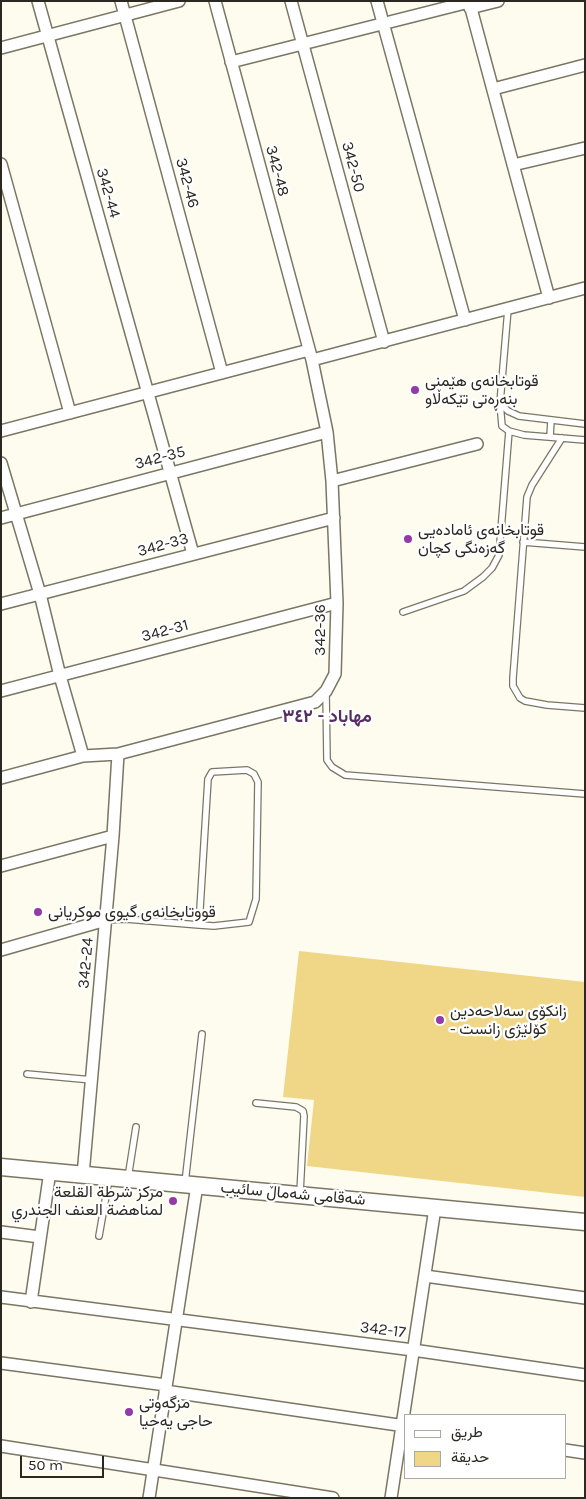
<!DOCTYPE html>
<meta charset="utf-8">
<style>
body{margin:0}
#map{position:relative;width:586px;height:1499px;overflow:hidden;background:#fefbef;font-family:Karla,Vazirmatn,sans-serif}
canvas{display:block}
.frame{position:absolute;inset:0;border:2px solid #2a2820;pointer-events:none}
.legend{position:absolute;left:404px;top:1414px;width:162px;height:65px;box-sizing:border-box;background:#fff;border:1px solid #aaa9a6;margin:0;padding:6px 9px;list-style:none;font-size:15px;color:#2a2820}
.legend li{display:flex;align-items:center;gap:10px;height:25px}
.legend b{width:25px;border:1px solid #aaa9a6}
.scale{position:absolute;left:20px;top:1456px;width:84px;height:22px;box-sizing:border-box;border:2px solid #2a2820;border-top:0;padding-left:6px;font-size:15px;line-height:18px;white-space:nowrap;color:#2a2820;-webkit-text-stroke:4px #fff;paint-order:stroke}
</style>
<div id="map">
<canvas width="586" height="1499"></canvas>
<div class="frame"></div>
<ul class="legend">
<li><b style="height:6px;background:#fff"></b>طريق</li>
<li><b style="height:14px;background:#f0d787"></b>حديقة</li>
</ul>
<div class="scale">50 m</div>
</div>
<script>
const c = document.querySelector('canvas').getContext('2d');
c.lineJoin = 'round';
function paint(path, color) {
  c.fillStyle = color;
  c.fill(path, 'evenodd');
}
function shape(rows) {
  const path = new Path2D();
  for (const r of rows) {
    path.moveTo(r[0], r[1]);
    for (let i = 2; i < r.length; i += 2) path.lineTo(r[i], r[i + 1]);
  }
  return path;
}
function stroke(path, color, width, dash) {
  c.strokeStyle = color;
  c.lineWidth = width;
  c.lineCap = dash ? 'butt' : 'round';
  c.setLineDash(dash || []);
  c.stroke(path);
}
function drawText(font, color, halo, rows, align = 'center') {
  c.font = font + ' Karla,Vazirmatn,sans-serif';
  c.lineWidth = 4.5;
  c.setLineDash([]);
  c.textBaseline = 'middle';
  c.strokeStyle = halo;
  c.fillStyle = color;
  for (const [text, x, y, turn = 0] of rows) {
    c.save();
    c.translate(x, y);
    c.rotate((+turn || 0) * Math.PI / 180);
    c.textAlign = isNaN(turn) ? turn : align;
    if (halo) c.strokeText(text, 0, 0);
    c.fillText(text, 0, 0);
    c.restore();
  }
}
paint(shape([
 [299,951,585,982,585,1197,307,1166,314,1100,283,1097]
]), '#f0d787');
const lane = shape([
 [508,309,500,403,502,426,509,431,524,435,585,440],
 [500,403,508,411,519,416,585,424],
 [550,437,551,420],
 [562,438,532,485,527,497,513,678,513,686,520,698,525,701,547,705,585,708],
 [523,542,585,547],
 [403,612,464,591,483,577,492,568,499,555,509,431],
 [326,691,327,760,332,767,345,775,585,794],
 [106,920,126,919,199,925,214,926,249,922,256,899,258,782,254,774,247,770,212,772,208,779,199,925],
 [27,1074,92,1080],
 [256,1103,296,1107,303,1111,304,1116,300,1193],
 [128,1178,136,1127],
 [185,1183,202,1034],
 [99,1236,109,1179]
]);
const street = shape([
 [38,1,193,554],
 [121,1,222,373],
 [291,1,384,342],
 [377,1,465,320],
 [469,1,549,298],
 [470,8,498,1],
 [1,48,179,1],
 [231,62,469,2],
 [493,89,585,65],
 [1,164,70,413],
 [513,165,585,148],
 [312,360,585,288],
 [1,431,309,350],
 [1,463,40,594,60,676,83,756],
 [332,481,477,444],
 [1,518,327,432],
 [1,604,334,518],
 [1,691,337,603],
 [1,778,83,756,118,754,315,702,326,691,335,674,337,603,332,481,327,432,312,360,215,1],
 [1,866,113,836],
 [1,950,106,920],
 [83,1175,113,836,118,754],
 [1,1232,40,1237],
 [425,1276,585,1298],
 [1,1297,413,1350,585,1375],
 [31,1302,50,1171],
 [1,1363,166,1385],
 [165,1391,405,1426],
 [1,1446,333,1498],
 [565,1450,585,1453],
 [149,1498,197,1185],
 [391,1498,435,1208]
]);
const secondary = shape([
 [1,1167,585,1222]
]);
stroke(lane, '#7b7664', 8);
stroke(street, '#7b7664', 14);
stroke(secondary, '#7b7664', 19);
stroke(lane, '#fff', 5.5);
stroke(street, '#fff', 11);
stroke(secondary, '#fff', 16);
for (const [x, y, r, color] of [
 [415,390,5,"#913aa8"],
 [408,539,5,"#913aa8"],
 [38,912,5,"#913aa8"],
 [440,1020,5,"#913aa8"],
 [173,1201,5,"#913aa8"],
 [129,1412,5,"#913aa8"]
]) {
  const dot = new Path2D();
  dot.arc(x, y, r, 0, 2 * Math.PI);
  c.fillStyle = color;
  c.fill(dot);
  stroke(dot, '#fff', 2);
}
drawText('16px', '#2a2820', '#fff', [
 ["342-50",353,167,75],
 ["342-48",277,171,75],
 ["342-46",187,183,75],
 ["342-44",108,193,74],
 ["342-35",160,458,-15],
 ["342-33",163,545,-15],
 ["342-36",320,630,-90],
 ["342-31",165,631,-15],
 ["342-24",86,963,-85],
 ["شەقامی شەماڵ سائیب",293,1194,5],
 ["342-17",383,1330,7]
]);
drawText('16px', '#2a2820', '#fff', [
 ["قوتابخانەی هێمنی",425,381],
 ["بنەڕەتی تێکەڵاو",425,399],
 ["قوتابخانەی ئامادەیی",418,530],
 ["گەزەنگی کچان",418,548],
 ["قووتابخانەی گيوی موكريانی",48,912],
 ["زانکۆی سەلاحەدین",450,1011],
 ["- کۆلێژی زانست",450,1029],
 ["مركز شرطة القلعة",163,1192,"right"],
 ["لمناهضة العنف الجندري",163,1210,"right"],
 ["مزگەوتی",139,1403],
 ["حاجی یەحیا",139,1421]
], 'left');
drawText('bold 18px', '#572e63', '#fff', [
 ["مهاباد - ٣٤٢",327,717]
]);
</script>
